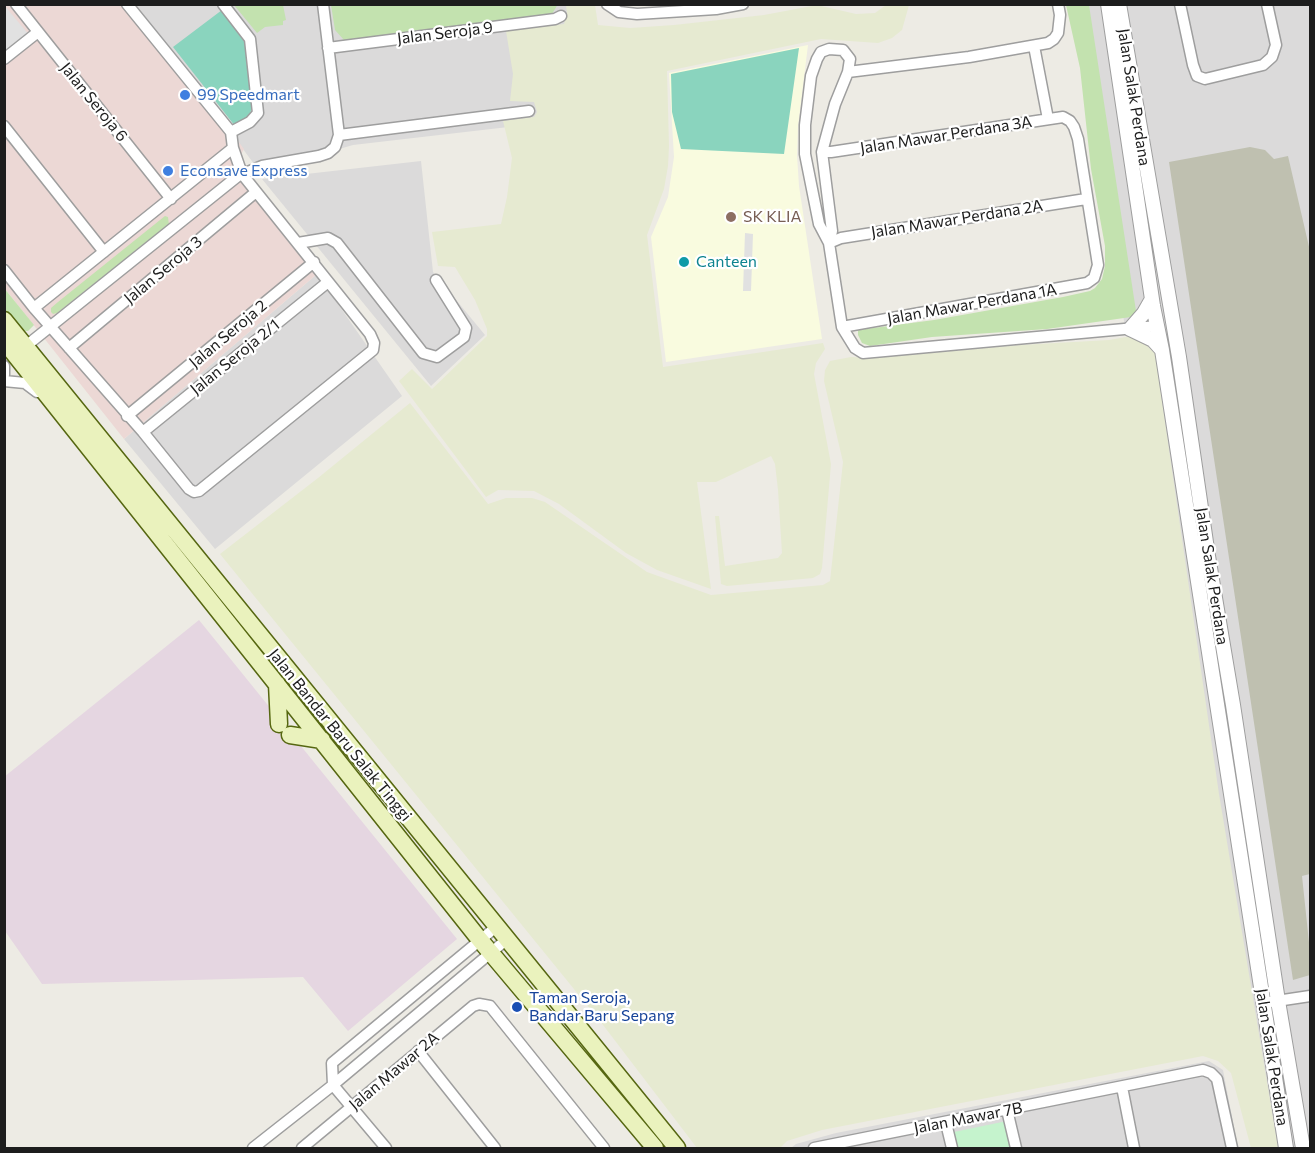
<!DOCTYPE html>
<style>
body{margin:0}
#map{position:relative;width:1315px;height:1153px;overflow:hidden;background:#edebe4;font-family:Commissioner,sans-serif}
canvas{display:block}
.frame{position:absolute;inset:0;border:6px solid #1d1d1d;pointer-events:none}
</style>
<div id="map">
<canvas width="1315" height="1153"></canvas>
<div class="frame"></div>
</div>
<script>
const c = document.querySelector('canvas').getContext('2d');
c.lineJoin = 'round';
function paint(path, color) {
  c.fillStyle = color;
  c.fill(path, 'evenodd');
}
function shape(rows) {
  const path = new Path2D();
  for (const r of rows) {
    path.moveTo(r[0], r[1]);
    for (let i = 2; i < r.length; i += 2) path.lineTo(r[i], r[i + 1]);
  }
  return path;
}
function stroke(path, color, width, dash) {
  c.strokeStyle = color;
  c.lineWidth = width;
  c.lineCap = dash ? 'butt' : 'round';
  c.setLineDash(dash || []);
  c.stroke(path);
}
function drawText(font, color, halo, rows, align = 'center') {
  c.font = font + ' Commissioner,sans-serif';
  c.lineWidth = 4.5;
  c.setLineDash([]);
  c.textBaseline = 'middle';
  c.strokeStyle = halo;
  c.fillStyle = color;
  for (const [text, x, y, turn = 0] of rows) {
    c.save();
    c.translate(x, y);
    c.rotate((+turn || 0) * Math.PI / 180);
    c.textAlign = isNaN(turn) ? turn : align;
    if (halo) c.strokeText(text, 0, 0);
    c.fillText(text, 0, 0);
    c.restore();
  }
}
paint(shape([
 [136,5,572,5,586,118,353,145,260,172],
 [1072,5,1310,5,1310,1148,1260,1148],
 [421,161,433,272,485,335,431,386,262,179],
 [317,274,402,396,215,549,124,439],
 [1209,1061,1223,1070,1238,1148,791,1148,796,1144,836,1133]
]), '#dbdada');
paint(shape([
 [5,5,136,5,244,149,235,165,317,274,124,439,5,289]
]), '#ecd8d5');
paint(shape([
 [199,620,457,939,348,1031,303,977,42,984,5,931,4,777]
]), '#e5d6e1');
paint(shape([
 [808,45,798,126,797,155,799,186,822,339,666,362,651,237,668,197,674,157,669,73]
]), '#f9fbdf');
paint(shape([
 [1250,147,1265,150,1274,159,1288,156,1310,251,1310,874,1302,876,1310,952,1310,975,1293,980,1169,162]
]), '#bfc0b0');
paint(shape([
 [566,5,595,5,598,25,630,28,674,25,764,15,817,5,856,14,875,13,886,5,909,5,902,30,892,38,878,43,821,39,667,71,669,146,668,166,664,189,647,235,663,367,823,343,825,349,816,363,814,374,831,464,822,568,820,574,813,578,727,586,721,584,715,516,719,516,725,566,778,558,782,553,778,490,775,464,771,456,716,482,697,482,711,589,657,570,626,553,559,504,534,491,498,490,486,497,399,381,412,369,432,389,487,336,487,329,475,300,455,267,438,266,432,232,501,224,507,197,512,158,503,121,534,117,537,112,534,102,510,101,513,74,506,31,564,24,567,13],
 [1126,337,1137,337,1155,353,1219,794,1278,1148,1251,1148,1231,1073,1218,1061,1203,1056,822,1130,787,1141,780,1148,697,1148,600,1021,220,554,318,478,410,403,488,504,506,498,532,498,545,502,647,572,711,595,823,585,830,581,843,462,824,381,825,370,830,361,851,357,873,358,1021,345,1109,340]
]), '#e6ead1');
paint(shape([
 [558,4,552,14,344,40,335,30,331,5],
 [234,5,283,5,286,20,283,21,283,25,265,27,257,33],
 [1066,5,1089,5,1136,311,1131,317,1047,329,932,337,870,346,862,343,858,335,858,330,934,320,1063,297,1090,291,1095,288,1102,279,1105,266,1105,246,1091,169,1080,68],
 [165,216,168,217,169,225,57,313,53,314,51,312,51,308,58,302],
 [4,288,34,325,28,331,19,331,5,313]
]), '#c3e2af');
paint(shape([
 [1007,1121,1011,1148,958,1148,954,1132]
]), '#c5f3cd');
paint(shape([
 [222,10,245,43,250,84,252,105,250,115,246,120,235,126,173,47],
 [799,48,784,154,681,149,672,112,671,74]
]), '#8ad4be');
paint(shape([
 [4,5,30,36,4,56],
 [745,233,753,234,751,291,743,291]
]), '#e1e1e1');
const minor = shape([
 [16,4,171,199],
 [223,4,250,39,258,113,250,122,231,132],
 [607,4,619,12,637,14,716,9,743,4],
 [1180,4,1193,65,1197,76,1205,79,1263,65,1272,57,1276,45,1267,4],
 [1034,46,1048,119],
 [328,48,555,19,561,16],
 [4,59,38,32],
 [848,72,969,57,1048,43,1054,39,1058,33,1060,15,1058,4],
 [4,126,104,252],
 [339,135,529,111],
 [822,152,831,152,1063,117,1070,121,1074,127,1078,139,1098,265,1094,278,1087,283,842,327],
 [298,243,328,238,337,243,423,353,437,357,464,337,466,328,436,280],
 [829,243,832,231,822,152,835,104,848,72,850,59,843,50,829,49,821,52,817,59,811,76,805,125,805,154,819,224,829,243,842,327,855,348,863,353,1157,326],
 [829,243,841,238,1086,199],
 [4,270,34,308,143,432,189,489,194,492,199,491,373,350,374,343,370,334,242,174,233,148,231,132,127,4],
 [34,308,233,148],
 [69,348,256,192],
 [21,350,238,176,262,166,319,156,328,153,335,147,339,135,323,4],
 [4,366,4,375],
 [4,381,25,383,37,392],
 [127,416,314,262],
 [143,432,328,282],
 [1270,1002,1310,996],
 [418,1051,495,1148],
 [333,1085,332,1063,496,927],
 [333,1085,386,1148],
 [1122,1087,1134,1148],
 [1007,1110,1016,1148],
 [946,1123,952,1148],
 [253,1148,333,1085,506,940],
 [302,1148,473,1006,479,1004,490,1006,604,1148],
 [814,1148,1203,1070,1211,1073,1217,1079,1232,1148]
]);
const tertiary = shape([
 [1108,4,1153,306,1162,350,1286,1148],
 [1119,4,1179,357,1208,556,1233,705,1278,1001,1303,1148],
 [1152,299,1144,313,1130,329,1153,340,1162,350]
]);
const secondary = shape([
 [4,320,677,1148],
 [4,341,480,940,655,1148],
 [277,684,279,724],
 [290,735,322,740]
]);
stroke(minor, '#9e9e9e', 13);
stroke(tertiary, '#9e9e9e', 16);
stroke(secondary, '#566711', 19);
stroke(minor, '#fff', 10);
stroke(tertiary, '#fff', 14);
stroke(secondary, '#eaf2bd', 16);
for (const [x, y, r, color] of [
 [185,95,6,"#3f7fe0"],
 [168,171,6,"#3f7fe0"],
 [731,217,6,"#8d6e63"],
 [684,262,6,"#0f9aa8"],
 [517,1007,6,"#1a4fb4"]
]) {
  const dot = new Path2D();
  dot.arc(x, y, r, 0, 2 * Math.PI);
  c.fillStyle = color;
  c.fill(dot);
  stroke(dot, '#fff', 2);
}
drawText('16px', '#1d1d1d', '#fff', [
 ["Jalan Seroja 9",445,33,-7],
 ["Jalan Salak Perdana",1134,97,81],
 ["Jalan Seroja 6",94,102,51],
 ["Jalan Mawar Perdana 3A",946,135,-9],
 ["Jalan Mawar Perdana 2A",957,219,-9],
 ["Jalan Seroja 3",163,270,-40],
 ["Jalan Mawar Perdana 1A",972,304,-10],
 ["Jalan Seroja 2",228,334,-40],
 ["Jalan Seroja 2/1",235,357,-39],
 ["Jalan Salak Perdana",1212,576,81],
 ["Jalan Bandar Baru Salak Tinggi",340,735,51],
 ["Jalan Salak Perdana",1272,1057,81],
 ["Jalan Mawar 2A",394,1071,-40],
 ["Jalan Mawar 7B",968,1118,-11]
]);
drawText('16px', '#366cbe', '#fff', [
 ["99 Speedmart",197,95],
 ["Econsave Express",180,171]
], 'left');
drawText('16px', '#785e54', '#fff', [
 ["SK KLIA",743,217]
], 'left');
drawText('16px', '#0d838f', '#fff', [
 ["Canteen",696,262]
], 'left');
drawText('16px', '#164399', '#fff', [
 ["Taman Seroja,",529,998],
 ["Bandar Baru Sepang",529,1016]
], 'left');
</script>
